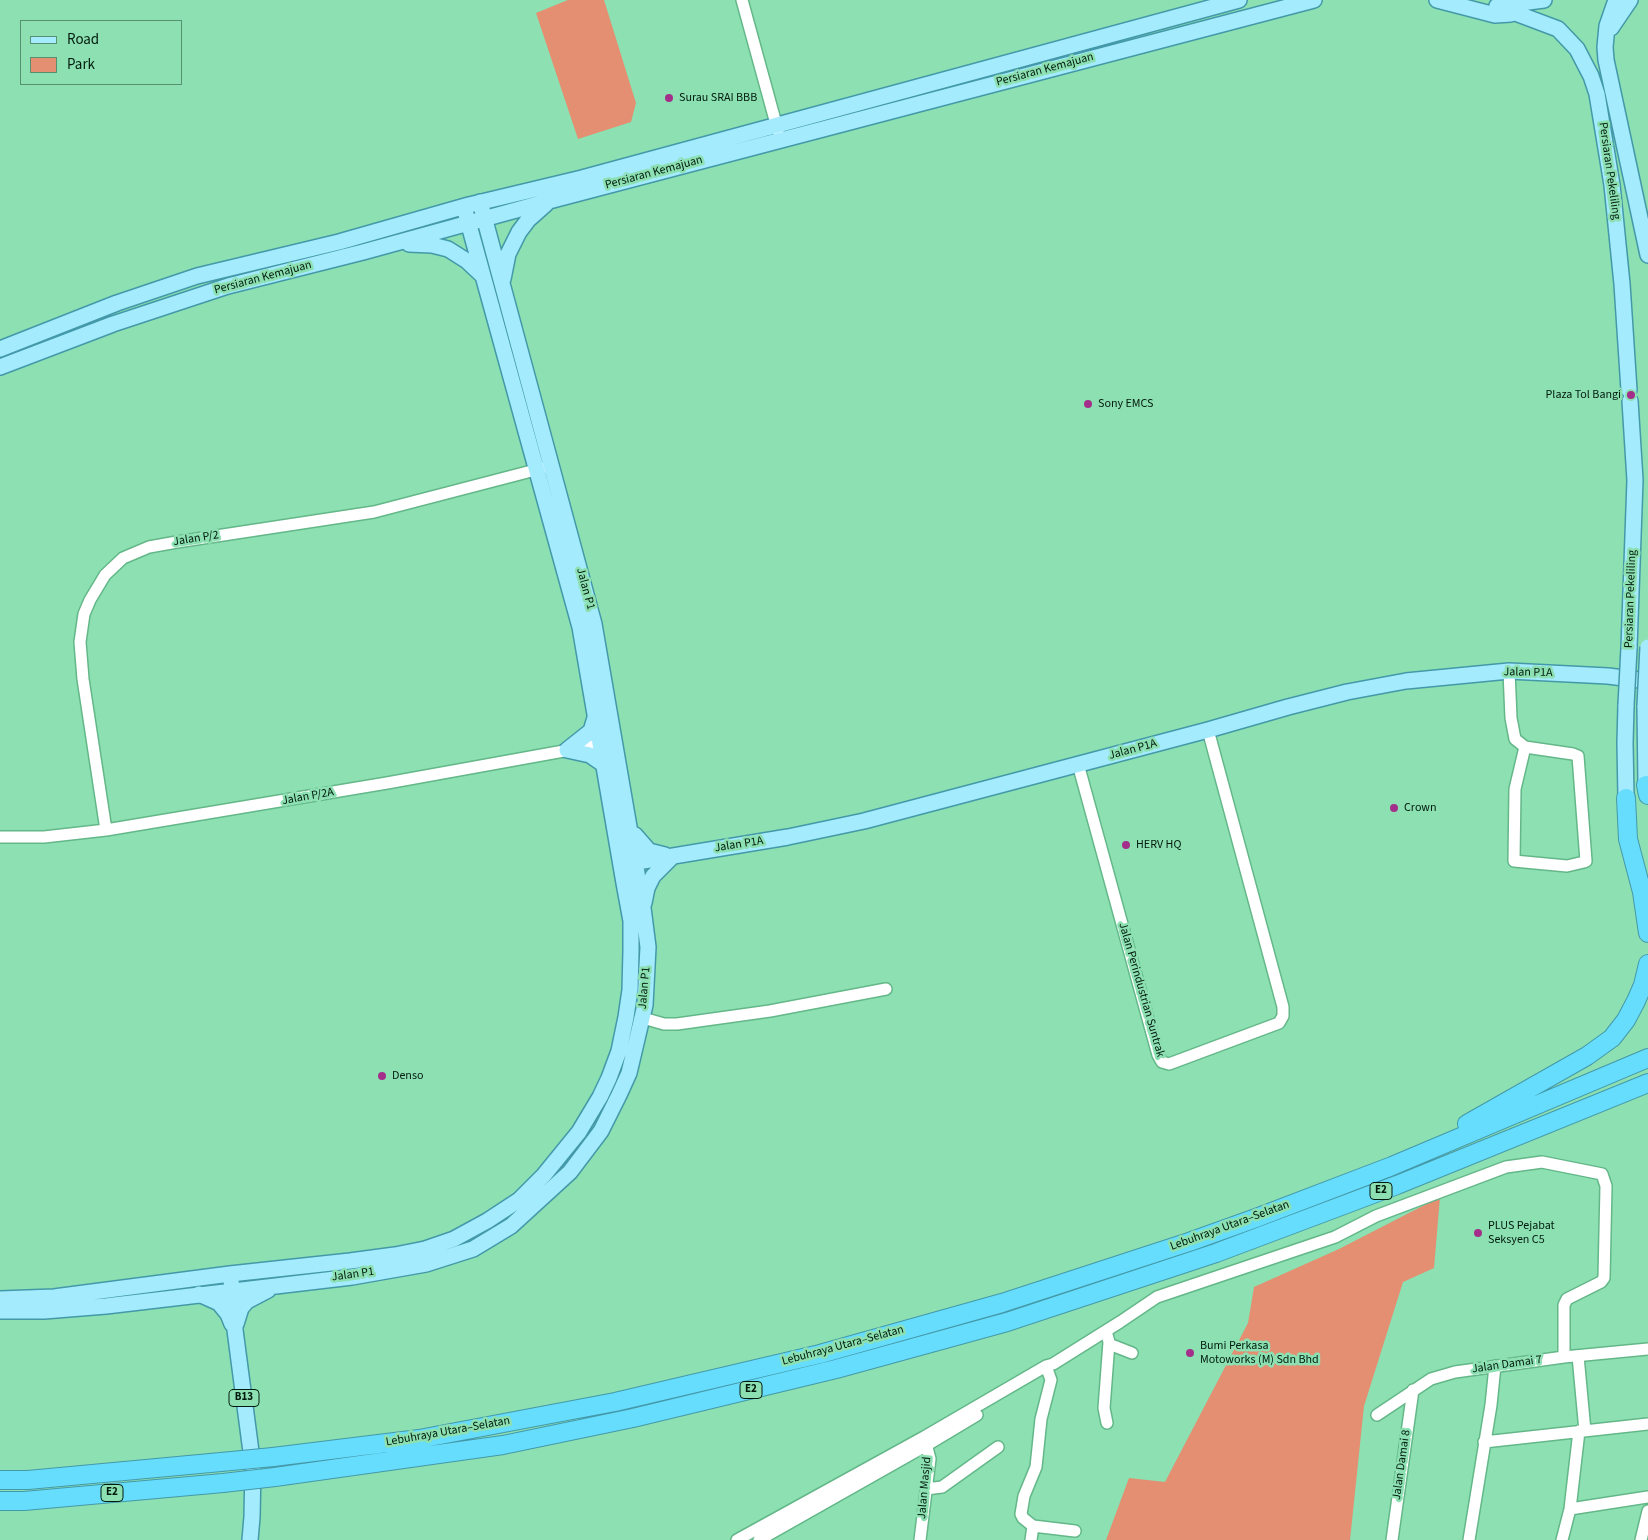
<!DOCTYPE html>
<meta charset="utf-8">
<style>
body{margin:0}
#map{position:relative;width:1648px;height:1540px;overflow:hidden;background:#8ce0b1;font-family:"Source Sans 3",sans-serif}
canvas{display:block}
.legend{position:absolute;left:20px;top:20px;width:162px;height:65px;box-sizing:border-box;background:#8ce0b1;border:1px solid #559170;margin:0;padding:6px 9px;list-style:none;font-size:15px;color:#021b0e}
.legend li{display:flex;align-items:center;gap:10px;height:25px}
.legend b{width:25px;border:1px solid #559170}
</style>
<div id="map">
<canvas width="1648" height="1540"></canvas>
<ul class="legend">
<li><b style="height:6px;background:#a4ebfe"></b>Road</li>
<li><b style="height:14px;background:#e48e72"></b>Park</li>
</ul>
</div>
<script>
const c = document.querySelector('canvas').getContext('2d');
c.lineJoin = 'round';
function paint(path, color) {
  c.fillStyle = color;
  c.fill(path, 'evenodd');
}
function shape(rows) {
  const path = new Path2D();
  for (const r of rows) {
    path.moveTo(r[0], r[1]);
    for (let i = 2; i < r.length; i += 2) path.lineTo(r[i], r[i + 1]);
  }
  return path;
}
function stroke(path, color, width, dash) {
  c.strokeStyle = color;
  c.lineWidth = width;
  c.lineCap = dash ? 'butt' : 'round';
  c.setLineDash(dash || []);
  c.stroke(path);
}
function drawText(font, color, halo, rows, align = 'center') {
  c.font = font + ' "Source Sans 3",sans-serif';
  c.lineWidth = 5;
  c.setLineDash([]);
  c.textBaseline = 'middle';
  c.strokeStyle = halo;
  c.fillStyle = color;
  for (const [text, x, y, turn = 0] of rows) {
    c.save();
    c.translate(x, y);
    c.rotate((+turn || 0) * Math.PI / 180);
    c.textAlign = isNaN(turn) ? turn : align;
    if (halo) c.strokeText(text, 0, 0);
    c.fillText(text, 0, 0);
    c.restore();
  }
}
paint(shape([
 [568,0,604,0,636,103,631,122,578,139,536,13],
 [1440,1197,1434,1268,1403,1282,1364,1406,1350,1540,1106,1540,1129,1478,1165,1482,1248,1323,1254,1287,1339,1249]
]), '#e48e72');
const minor = shape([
 [742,0,778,131],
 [1509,671,1511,718,1515,739,1525,747,1573,754,1578,756,1586,861,1584,862,1567,866,1514,861,1515,789,1525,747],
 [1078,764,1158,1055,1162,1062,1169,1064,1279,1023,1283,1016,1283,1007,1208,730],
 [106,830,83,679,80,642,84,614,90,600,105,575,123,558,149,547,177,542,374,512,543,468],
 [0,837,44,837,106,830,387,783,608,743],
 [643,1018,664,1024,677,1024,770,1011,886,989],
 [1106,1331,1109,1342,1104,1408,1107,1423],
 [1109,1344,1132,1353],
 [1578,1356,1585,1431],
 [1046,1366,1051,1380,1041,1419,1036,1467,1024,1496,1021,1514,1023,1518,1033,1526,1075,1531],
 [1377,1415,1431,1379,1455,1372,1564,1357,1648,1349],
 [1484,1442,1648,1424],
 [926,1489,942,1487,998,1447],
 [1570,1509,1648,1497],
 [737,1540,924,1437,1046,1366,1053,1364,1120,1322,1157,1297,1335,1237,1376,1216,1506,1167,1542,1162,1602,1174,1606,1186,1604,1278,1601,1282,1567,1299,1564,1305,1564,1357],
 [759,1540,927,1445,977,1415],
 [920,1540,930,1459,925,1440],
 [1031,1540,1033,1526],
 [1392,1540,1413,1390],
 [1469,1540,1491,1405,1495,1366],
 [1562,1540,1570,1509,1579,1431],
 [1641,1540,1648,1511]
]);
const major = shape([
 [1437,0,1495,15,1511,14],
 [1616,0,1607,26,1605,47,1606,60,1648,255],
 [1504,5,1544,0],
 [1497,6,1558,29,1577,49,1591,76,1597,94,1612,185,1622,284,1629,390],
 [1611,28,1630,0],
 [409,244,432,245,448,249,467,261,483,276],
 [503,279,508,254,519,232,528,220,546,204],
 [0,349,117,303,197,276,339,242,469,205,582,178,1239,0],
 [0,367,113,324,228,286,363,252,549,201,1314,0],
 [1629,648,1635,480,1630,401],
 [1626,705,1625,743,1626,798],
 [1645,706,1646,785],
 [567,750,591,731,595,718],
 [567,750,590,755,603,764],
 [629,832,635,835,649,851,665,855],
 [625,864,788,837,864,821,1208,730,1288,707,1347,692,1406,681,1509,671,1608,676,1648,681],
 [644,903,647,888,653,876,673,856],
 [231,1280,235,1330,253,1467,252,1517,250,1540],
 [199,1294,219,1303,228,1314,232,1324],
 [0,1299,54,1297,230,1274,350,1261,395,1255,425,1249,454,1239,487,1221,519,1200,544,1175,579,1132,600,1097,609,1078,619,1051,626,1017,630,990,631,951,631,921,624,883,580,627,464,207],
 [0,1311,44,1311,106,1306,352,1277,426,1264,473,1249,511,1226,570,1172,601,1131,619,1095,629,1073,645,1005,648,947,643,908,594,624,480,202],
 [236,1324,241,1308,247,1301,268,1290]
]);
const highway = shape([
 [1646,785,1648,795],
 [1626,798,1628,839,1642,892,1648,933],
 [1467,1124,1587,1056,1612,1038,1626,1020,1636,1001,1643,985,1648,964],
 [273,1457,419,1439,615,1402,820,1354,1002,1303,1189,1242,1256,1218,1392,1166,1648,1058],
 [275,1477,503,1445,633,1418,836,1369,1007,1322,1216,1253,1397,1185,1648,1083],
 [0,1480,28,1480,221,1462],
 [0,1501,24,1501,223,1483]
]);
stroke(minor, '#64b789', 14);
stroke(major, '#4499a9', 18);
stroke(highway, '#4499a9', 20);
stroke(minor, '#fff', 11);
stroke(major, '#a4ebfe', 15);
stroke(highway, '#67ddfd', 18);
const majorBridge = shape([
 [1626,705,1629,648],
 [1645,706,1648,647]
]);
const highwayBridge = shape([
 [221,1462,273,1457],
 [223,1483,275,1477]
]);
stroke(majorBridge, '#4499a9', 18, []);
stroke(highwayBridge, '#4499a9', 20, []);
stroke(majorBridge, '#a4ebfe', 15);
stroke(highwayBridge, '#67ddfd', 18);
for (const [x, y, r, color] of [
 [669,98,5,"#a32f8a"],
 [1631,395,5,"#a32f8a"],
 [1088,404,5,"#a32f8a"],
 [1394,808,5,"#a32f8a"],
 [1126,845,5,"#a32f8a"],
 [382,1076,5,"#a32f8a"],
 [1478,1233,5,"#a32f8a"],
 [1190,1353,5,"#a32f8a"]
]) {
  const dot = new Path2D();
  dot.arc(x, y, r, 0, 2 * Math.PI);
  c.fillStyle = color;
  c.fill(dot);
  stroke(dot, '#8ce0b1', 2);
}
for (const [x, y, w] of [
 [1381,1191,22],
 [751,1390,22],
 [244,1398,30],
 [112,1493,22]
]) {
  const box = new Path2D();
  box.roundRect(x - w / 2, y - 8.5, w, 17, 4);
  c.fillStyle = '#8ce0b1';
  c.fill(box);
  stroke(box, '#021b0e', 1);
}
drawText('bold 11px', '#021b0e', null, [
 ["E2",1381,1191],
 ["E2",751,1390],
 ["B13",244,1398],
 ["E2",112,1493]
]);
drawText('12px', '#021b0e', '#8ce0b1', [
 ["Persiaran Kemajuan",1045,70,-15],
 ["Persiaran Pekeliling",1609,171,82],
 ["Persiaran Kemajuan",654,173,-15],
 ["Persiaran Kemajuan",263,278,-15],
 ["Jalan P/2",196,539,-9],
 ["Jalan P1",585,589,75],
 ["Persiaran Pekeliling",1631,599,-88],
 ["Jalan P1A",1528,673,1],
 ["Jalan P1A",1133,750,-15],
 ["Jalan P/2A",308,797,-10],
 ["Jalan P1A",739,845,-9],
 ["Jalan P1",645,988,-85],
 ["Jalan Perindustrian Suntrak",1141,990,74],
 ["Lebuhraya Utara–Selatan",1230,1226,-20],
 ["Jalan P1",353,1275,-8],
 ["Lebuhraya Utara–Selatan",843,1346,-15],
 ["Jalan Damai 7",1507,1365,-8],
 ["Lebuhraya Utara–Selatan",448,1432,-10],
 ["Jalan Damai 8",1402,1465,-82],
 ["Jalan Masjid",925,1488,-85]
]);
drawText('12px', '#021b0e', '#8ce0b1', [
 ["Surau SRAI BBB",679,98],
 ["Plaza Tol Bangi",1621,395,"right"],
 ["Sony EMCS",1098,404],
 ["Crown",1404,808],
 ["HERV HQ",1136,845],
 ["Denso",392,1076],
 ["PLUS Pejabat",1488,1226],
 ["Seksyen C5",1488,1240],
 ["Bumi Perkasa",1200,1346],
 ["Motoworks (M) Sdn Bhd",1200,1360]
], 'left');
</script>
